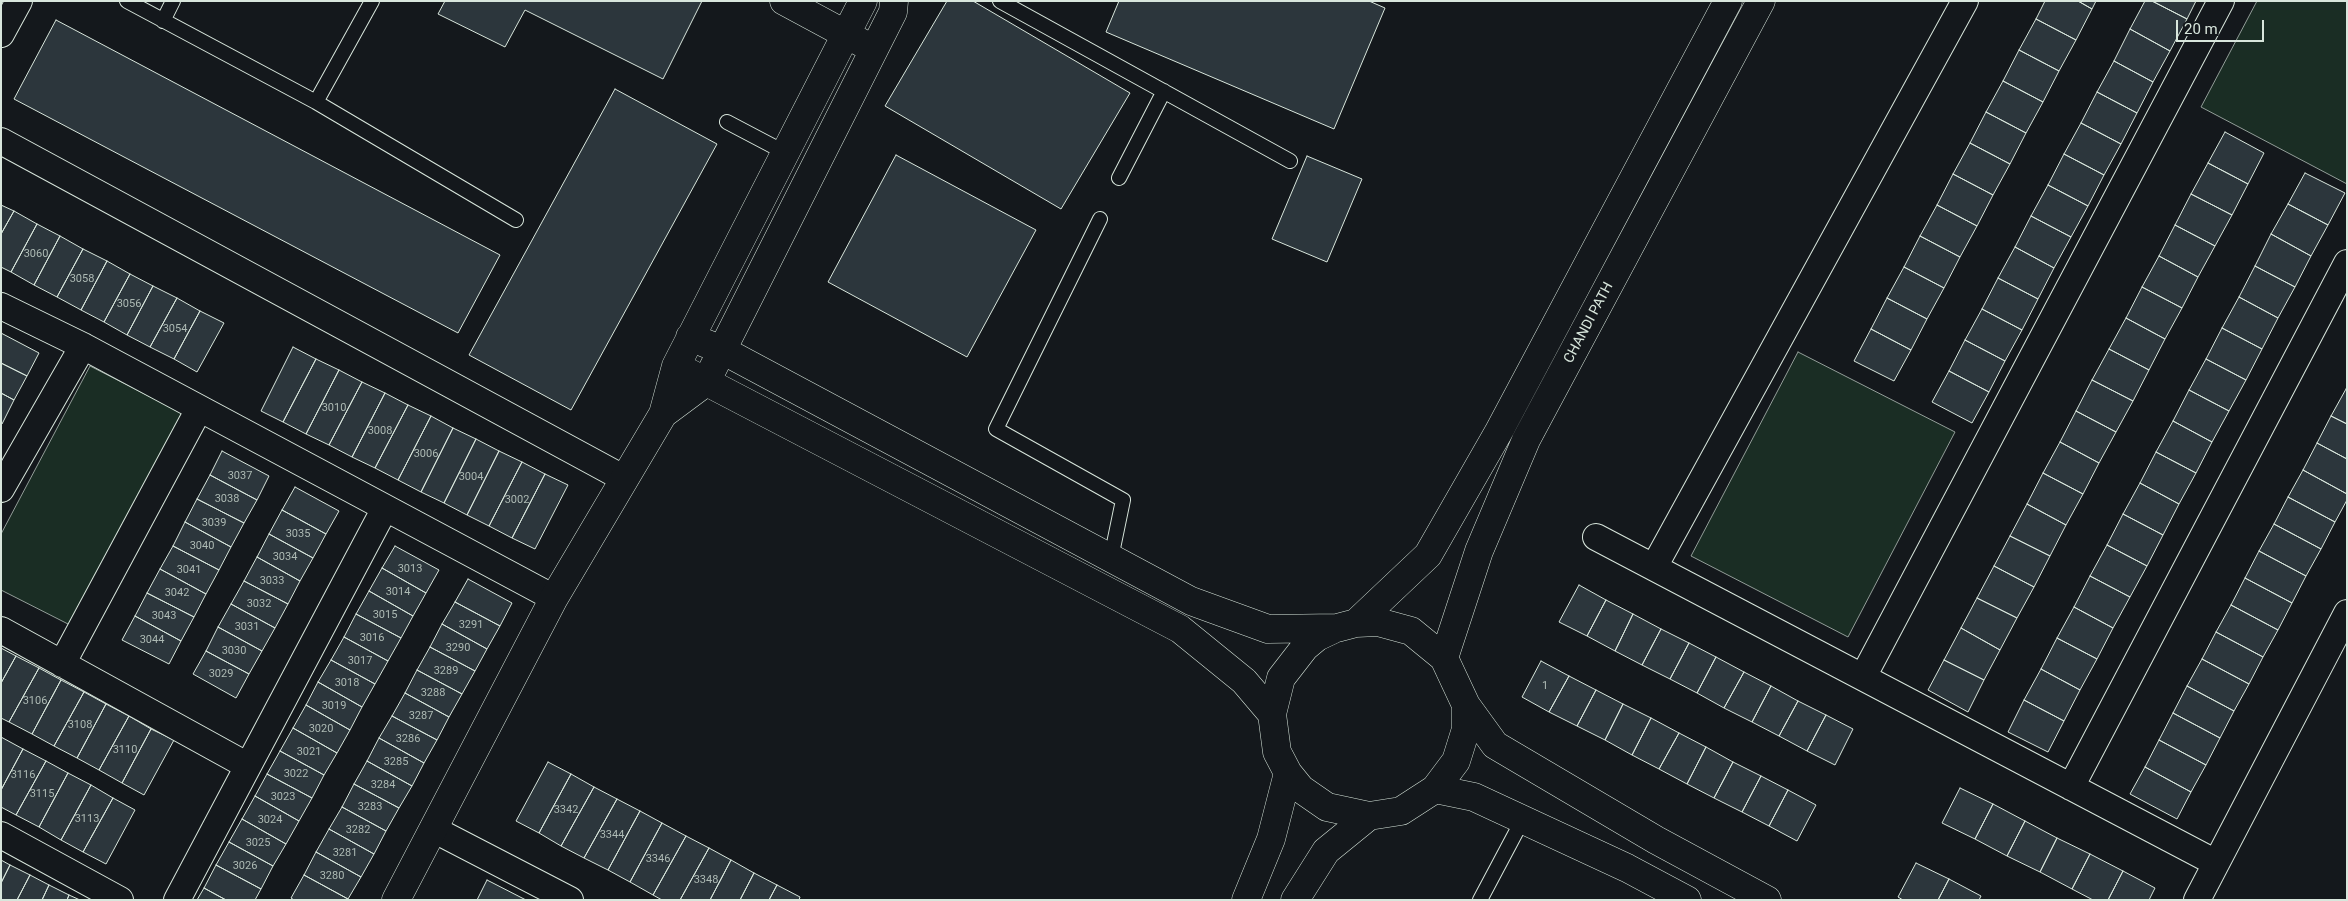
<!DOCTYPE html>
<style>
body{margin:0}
#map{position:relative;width:2348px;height:901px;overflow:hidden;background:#14181c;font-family:Roboto,sans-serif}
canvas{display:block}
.frame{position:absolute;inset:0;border:2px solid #d8e6dc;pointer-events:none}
.scale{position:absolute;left:2176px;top:20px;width:88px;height:22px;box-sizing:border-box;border:2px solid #d8e6dc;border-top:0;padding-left:6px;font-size:15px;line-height:18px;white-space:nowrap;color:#d8e6dc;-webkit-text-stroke:4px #14181c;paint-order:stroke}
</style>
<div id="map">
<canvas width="2348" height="901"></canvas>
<div class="frame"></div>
<div class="scale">20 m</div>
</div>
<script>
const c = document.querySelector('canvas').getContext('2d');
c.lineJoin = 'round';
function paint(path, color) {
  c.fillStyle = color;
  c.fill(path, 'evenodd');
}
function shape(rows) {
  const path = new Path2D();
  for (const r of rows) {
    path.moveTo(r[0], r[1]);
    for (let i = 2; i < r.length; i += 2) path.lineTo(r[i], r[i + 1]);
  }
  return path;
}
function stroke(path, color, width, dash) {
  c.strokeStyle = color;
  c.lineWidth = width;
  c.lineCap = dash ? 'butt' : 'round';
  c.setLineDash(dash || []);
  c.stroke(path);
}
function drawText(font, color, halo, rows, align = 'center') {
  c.font = font + ' Roboto,sans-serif';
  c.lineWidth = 4;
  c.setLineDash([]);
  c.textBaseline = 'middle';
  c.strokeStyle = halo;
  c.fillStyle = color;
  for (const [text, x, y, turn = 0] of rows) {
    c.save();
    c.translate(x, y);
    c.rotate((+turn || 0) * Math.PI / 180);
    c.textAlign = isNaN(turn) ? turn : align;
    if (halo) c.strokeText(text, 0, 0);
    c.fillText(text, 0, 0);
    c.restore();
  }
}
const green = shape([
 [2257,1,2347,1,2347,184,2201,107,2257,1],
 [1798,352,1955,432,1848,637,1691,556,1798,352],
 [90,366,182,413,70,625,1,590,1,534,90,366]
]);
paint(green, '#1a2d24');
stroke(green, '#939e99', 1);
const building = shape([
 [445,1,702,1,663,79,525,10,505,47,438,14,445,1],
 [947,1,973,1,1130,93,1061,209,885,106,947,1],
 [1119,1,1369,1,1385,8,1334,129,1106,32,1119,1],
 [2045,1,2078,1,2092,9,2076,40,2036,19,2045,1],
 [2078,1,2096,1,2092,9,2078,1],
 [2145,1,2152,1,2187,19,2170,51,2130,29,2145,1],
 [2152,1,2196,1,2187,19,2152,1],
 [2036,19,2076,40,2059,71,2019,50,2036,19],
 [56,20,500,255,458,333,14,99,56,20],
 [2130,29,2170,51,2153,82,2114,61,2130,29],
 [2019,50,2059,71,2043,102,2003,81,2019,50],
 [2114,61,2153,82,2137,113,2097,92,2114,61],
 [2003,81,2043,102,2026,133,1986,112,2003,81],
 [615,89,717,144,571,410,469,355,615,89],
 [2097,92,2137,113,2121,144,2081,123,2097,92],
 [1986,112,2026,133,2010,164,1970,143,1986,112],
 [2081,123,2121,144,2104,175,2064,154,2081,123],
 [2225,132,2264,153,2248,184,2208,163,2225,132],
 [1970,143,2010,164,1993,195,1953,174,1970,143],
 [2064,154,2104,175,2088,206,2048,185,2064,154],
 [896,155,1036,230,967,357,828,282,896,155],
 [1307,156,1362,179,1327,262,1272,239,1307,156],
 [2208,163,2248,184,2232,215,2191,194,2208,163],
 [2305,173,2345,193,2328,225,2288,204,2305,173],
 [1953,174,1993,195,1977,226,1937,205,1953,174],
 [2048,185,2088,206,2071,237,2031,216,2048,185],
 [2191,194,2232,215,2215,246,2175,225,2191,194],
 [2288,204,2328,225,2311,256,2271,234,2288,204],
 [1,205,14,211,1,234,1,205],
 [1937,205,1977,226,1960,257,1920,236,1937,205],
 [14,211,37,224,11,272,1,267,1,234,14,211],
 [2031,216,2071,237,2054,268,2015,247,2031,216],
 [37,224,60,236,34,285,11,272,37,224],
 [2175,225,2215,246,2198,277,2159,256,2175,225],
 [2271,234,2311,256,2295,287,2255,266,2271,234],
 [60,236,83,249,57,297,34,285,60,236],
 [1920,236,1960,257,1944,288,1904,267,1920,236],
 [2015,247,2054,268,2038,299,1998,278,2015,247],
 [83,249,107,261,81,310,57,297,83,249],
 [2159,256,2198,277,2182,308,2142,287,2159,256],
 [107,261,130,274,104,322,81,310,107,261],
 [2255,266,2295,287,2278,318,2239,297,2255,266],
 [1904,267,1944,288,1927,319,1887,298,1904,267],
 [130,274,153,286,127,335,104,322,130,274],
 [1998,278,2038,299,2022,330,1982,309,1998,278],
 [153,286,177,298,150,347,127,335,153,286],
 [2142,287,2182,308,2165,339,2126,318,2142,287],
 [2239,297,2278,318,2262,349,2222,328,2239,297],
 [177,298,200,311,174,359,150,347,177,298],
 [1887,298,1927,319,1911,350,1871,329,1887,298],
 [1982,309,2022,330,2005,361,1965,340,1982,309],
 [200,311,224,323,197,372,174,359,200,311],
 [2126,318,2165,339,2149,370,2109,349,2126,318],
 [2222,328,2262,349,2246,380,2206,359,2222,328],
 [1871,329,1911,350,1894,381,1854,361,1871,329],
 [1,333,39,353,27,376,1,363,1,333],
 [1965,340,2005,361,1989,392,1949,371,1965,340],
 [293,347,316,359,283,422,261,411,293,347],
 [2109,349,2149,370,2133,401,2092,380,2109,349],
 [316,359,339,370,306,434,283,422,316,359],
 [2206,359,2246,380,2229,411,2189,390,2206,359],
 [1,363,27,376,14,400,1,393,1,363],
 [339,370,362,382,329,445,306,434,339,370],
 [1949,371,1989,392,1972,423,1932,402,1949,371],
 [2092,380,2133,401,2116,432,2076,411,2092,380],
 [362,382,385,393,352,457,329,445,362,382],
 [2346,389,2347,390,2347,424,2331,416,2346,389],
 [2189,390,2229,411,2212,442,2173,421,2189,390],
 [1,393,14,400,2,424,1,423,1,393],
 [385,393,408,405,375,468,352,457,385,393],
 [408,405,431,416,398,480,375,468,408,405],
 [2076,411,2116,432,2099,463,2060,442,2076,411],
 [431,416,453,428,421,492,398,480,431,416],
 [2331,416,2347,424,2347,459,2317,443,2331,416],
 [2173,421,2212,442,2196,473,2156,452,2173,421],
 [453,428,476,439,444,503,421,492,453,428],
 [476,439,499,451,467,515,444,503,476,439],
 [2060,442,2099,463,2083,494,2043,473,2060,442],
 [2317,443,2347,459,2347,494,2303,470,2317,443],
 [222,451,269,476,257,500,210,475,222,451],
 [499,451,522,462,489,526,467,515,499,451],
 [2156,452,2196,473,2179,504,2140,483,2156,452],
 [522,462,545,474,512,538,489,526,522,462],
 [2303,470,2347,494,2347,500,2335,522,2288,497,2303,470],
 [2043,473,2083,494,2066,525,2027,504,2043,473],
 [545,474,568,485,535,549,512,538,545,474],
 [210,475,257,500,244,523,197,499,210,475],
 [2140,483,2179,504,2163,535,2123,514,2140,483],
 [295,487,339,511,326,534,282,510,295,487],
 [2288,497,2335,522,2321,549,2274,524,2288,497],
 [197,499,244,523,231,547,185,522,197,499],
 [2027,504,2066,525,2050,556,2010,536,2027,504],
 [282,510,326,534,313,558,269,534,282,510],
 [2123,514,2163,535,2147,566,2107,545,2123,514],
 [185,522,231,547,219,570,173,546,185,522],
 [2274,524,2321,549,2306,576,2259,551,2274,524],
 [269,534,313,558,300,581,257,557,269,534],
 [2010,536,2050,556,2034,587,1994,566,2010,536],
 [2107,545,2147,566,2130,597,2090,576,2107,545],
 [173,546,219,570,206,594,160,569,173,546],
 [395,546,439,570,426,593,382,568,395,546],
 [2259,551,2306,576,2292,603,2245,578,2259,551],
 [257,557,300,581,288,604,244,581,257,557],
 [1994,566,2034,587,2017,618,1977,598,1994,566],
 [382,568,426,593,413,616,369,591,382,568],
 [160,569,206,594,194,617,147,593,160,569],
 [2090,576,2130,597,2113,628,2074,607,2090,576],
 [2245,578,2292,603,2278,630,2231,605,2245,578],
 [468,579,512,603,500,626,455,602,468,579],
 [244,581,288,604,275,628,231,604,244,581],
 [1579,585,1606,600,1587,636,1559,622,1579,585],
 [369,591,413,616,401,638,356,614,369,591],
 [147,593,194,617,181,641,135,616,147,593],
 [1977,598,2017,618,2000,650,1961,628,1977,598],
 [1606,600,1633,614,1615,651,1587,636,1606,600],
 [455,602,500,626,487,649,442,624,455,602],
 [231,604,275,628,262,651,218,627,231,604],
 [2231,605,2278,630,2263,657,2216,632,2231,605],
 [2074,607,2113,628,2097,659,2057,638,2074,607],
 [356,614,401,638,388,661,344,637,356,614],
 [1633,614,1661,629,1642,665,1615,651,1633,614],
 [135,616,181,641,169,664,122,640,135,616],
 [442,624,487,649,475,671,430,647,442,624],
 [218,627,262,651,249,674,206,651,218,627],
 [1961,628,2000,650,1984,680,1944,660,1961,628],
 [1661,629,1689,643,1670,679,1642,665,1661,629],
 [2216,632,2263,657,2249,684,2202,659,2216,632],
 [344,637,388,661,375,684,331,660,344,637],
 [2057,638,2097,659,2080,690,2041,669,2057,638],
 [1689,643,1716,657,1697,693,1670,679,1689,643],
 [430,647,475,671,462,694,417,670,430,647],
 [1,648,16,656,1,683,1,648],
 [206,651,249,674,236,698,193,674,206,651],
 [16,656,39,668,9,722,1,718,1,683,16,656],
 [1716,657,1744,672,1724,708,1697,693,1716,657],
 [2202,659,2249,684,2234,711,2187,686,2202,659],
 [331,660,375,684,362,707,318,682,331,660],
 [1944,660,1984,680,1968,712,1928,690,1944,660],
 [1541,661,1569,676,1549,712,1522,697,1541,661],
 [39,668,61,680,32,734,9,722,39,668],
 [2041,669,2080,690,2064,721,2024,700,2041,669],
 [417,670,462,694,449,717,405,693,417,670],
 [1744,672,1771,686,1752,722,1724,708,1744,672],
 [1569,676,1596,690,1577,726,1549,712,1569,676],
 [61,680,84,692,54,746,32,734,61,680],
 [318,682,362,707,350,730,306,705,318,682],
 [1771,686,1798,701,1779,736,1752,722,1771,686],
 [2187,686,2234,711,2220,738,2173,713,2187,686],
 [1596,690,1623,704,1605,740,1577,726,1596,690],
 [84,692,106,704,77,758,54,746,84,692],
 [405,693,449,717,437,740,392,716,405,693],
 [2024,700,2064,721,2048,752,2008,732,2024,700],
 [1798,701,1826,715,1807,751,1779,736,1798,701],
 [106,704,129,716,99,770,77,758,106,704],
 [1623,704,1651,718,1632,755,1605,740,1623,704],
 [306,705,350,730,337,753,293,728,306,705],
 [2173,713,2220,738,2206,765,2159,740,2173,713],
 [1826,715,1853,729,1835,765,1807,751,1826,715],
 [129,716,151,729,122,783,99,770,129,716],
 [392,716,437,740,424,763,379,738,392,716],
 [1651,718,1679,733,1659,769,1632,755,1651,718],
 [293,728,337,753,324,775,280,751,293,728],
 [151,729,174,740,144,795,122,783,151,729],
 [1679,733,1706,747,1687,784,1659,769,1679,733],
 [1,737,23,749,1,790,1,737],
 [379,738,424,763,412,786,367,761,379,738],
 [2159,740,2206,765,2191,792,2145,767,2159,740],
 [1706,747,1733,762,1714,798,1687,784,1706,747],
 [23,749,46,761,16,815,1,807,1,790,23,749],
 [280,751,324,775,312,798,267,774,280,751],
 [46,761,68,773,39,827,16,815,46,761],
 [367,761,412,786,399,808,354,784,367,761],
 [548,762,571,774,539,833,516,821,548,762],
 [1733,762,1761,776,1742,812,1714,798,1733,762],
 [2145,767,2191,792,2177,819,2130,794,2145,767],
 [68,773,91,785,61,840,39,827,68,773],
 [267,774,312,798,299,821,255,796,267,774],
 [571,774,594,787,561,846,539,833,571,774],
 [1761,776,1788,790,1769,826,1742,812,1761,776],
 [354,784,399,808,386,831,342,807,354,784],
 [91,785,113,798,83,852,61,840,91,785],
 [594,787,617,799,584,858,561,846,594,787],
 [1960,788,1993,804,1975,839,1942,823,1960,788],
 [1788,790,1816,805,1797,841,1769,826,1788,790],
 [255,796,299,821,286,844,242,819,255,796],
 [113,798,135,810,106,864,83,852,113,798],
 [617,799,640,811,608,870,584,858,617,799],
 [1993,804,2025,821,2007,856,1975,839,1993,804],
 [342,807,386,831,374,854,329,829,342,807],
 [640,811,662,823,630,882,608,870,640,811],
 [242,819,286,844,273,866,229,842,242,819],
 [2025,821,2057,838,2040,872,2007,856,2025,821],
 [662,823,686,836,653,895,630,882,662,823],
 [329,829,374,854,361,877,316,852,329,829],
 [686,836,709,848,680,900,662,900,653,895,686,836],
 [2057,838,2090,854,2072,889,2040,872,2057,838],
 [229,842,273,866,261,889,216,865,229,842],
 [709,848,731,860,710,900,680,900,709,848],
 [316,852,361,877,348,899,304,875,316,852],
 [2090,854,2123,871,2108,900,2093,900,2072,889,2090,854],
 [1,860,10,865,1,883,1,860],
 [731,860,754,873,740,900,710,900,731,860],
 [1916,863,1949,879,1938,900,1903,900,1898,897,1916,863],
 [10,865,30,875,17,900,1,900,1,883,10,865],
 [216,865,261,889,255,900,226,900,204,888,216,865],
 [2123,871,2155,888,2149,900,2108,900,2123,871],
 [754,873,777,885,769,900,740,900,754,873],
 [30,875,49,885,42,900,17,900,30,875],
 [304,875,348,899,348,900,294,900,291,898,304,875],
 [1949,879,1981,896,1979,900,1938,900,1949,879],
 [487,880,526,900,477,900,487,880],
 [49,885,69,895,67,900,42,900,49,885],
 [777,885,800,897,799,900,769,900,777,885],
 [204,888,226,900,197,900,204,888],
 [69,895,80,900,67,900,69,895]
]);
paint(building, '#2c363c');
stroke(building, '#d8e6dc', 1);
const lane = shape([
 [127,1,316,102,516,220],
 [1000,1,1290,161],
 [163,21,173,1],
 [316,102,372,1],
 [727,122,784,152],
 [1119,178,1164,91],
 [1100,219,996,429,1123,500,1111,558],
 [1480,900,1523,819]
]);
const street = shape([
 [1,34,19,1],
 [1,141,623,478],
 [1,306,83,346,554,598],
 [1,489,83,346],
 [1596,537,2216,863],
 [1654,567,1965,1],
 [1,630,248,766],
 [62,664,199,409],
 [1863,677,2221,1],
 [2071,787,2347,263],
 [433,829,570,900],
 [1,835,120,900],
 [177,900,385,508],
 [2197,900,2347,613]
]);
const secondary = shape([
 [784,1,862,43],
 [690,337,722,350,1191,601,1268,629,1337,628,1356,623,1378,622,1411,631,1444,658,1466,705,1495,745,1656,840,1767,900],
 [676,366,1180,629,1244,681,1272,714],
 [663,414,706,382,893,12,894,1],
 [1356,623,1428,555,1498,433,1728,1],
 [1336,628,1317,637,1305,647,1281,678,1272,714,1277,752,1288,773,1301,789,1327,807,1369,816,1401,811,1435,789,1456,761,1466,729,1466,705],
 [1444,658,1479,551,1526,440,1761,1],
 [1435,789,1474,797,1627,868,1687,900],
 [396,900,554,598,663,414,676,366,863,1],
 [1246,900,1271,839,1288,773],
 [1295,900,1326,851,1369,816]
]);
stroke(lane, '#d8e6dc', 16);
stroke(street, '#d8e6dc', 28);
stroke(secondary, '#d8e6dc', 29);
stroke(lane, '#14181c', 14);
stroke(street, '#14181c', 26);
stroke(secondary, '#14181c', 28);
drawText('11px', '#adbab4', null, [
 ["3060",36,254],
 ["3058",82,279],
 ["3056",129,304],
 ["3054",175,329],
 ["3010",334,408],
 ["3008",380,431],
 ["3006",426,454],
 ["3037",240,476],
 ["3004",471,477],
 ["3038",227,499],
 ["3002",517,500],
 ["3039",214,523],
 ["3035",298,534],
 ["3040",202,546],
 ["3034",285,557],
 ["3013",410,569],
 ["3041",189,570],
 ["3033",272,581],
 ["3014",398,592],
 ["3042",177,593],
 ["3032",259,604],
 ["3015",385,615],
 ["3043",164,616],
 ["3291",471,625],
 ["3031",247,627],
 ["3016",372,638],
 ["3044",152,640],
 ["3290",458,648],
 ["3030",234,651],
 ["3017",360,661],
 ["3289",446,671],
 ["3029",221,674],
 ["3018",347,683],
 ["1",1545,686],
 ["3288",433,693],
 ["3106",35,701],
 ["3019",334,706],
 ["3287",421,716],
 ["3108",80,725],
 ["3020",321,729],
 ["3286",408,739],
 ["3110",125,750],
 ["3021",309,752],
 ["3285",396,762],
 ["3022",296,774],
 ["3116",23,775],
 ["3284",383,785],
 ["3115",42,794],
 ["3023",283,797],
 ["3283",370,807],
 ["3342",566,810],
 ["3113",87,819],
 ["3024",270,820],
 ["3282",358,830],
 ["3344",612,835],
 ["3025",258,843],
 ["3281",345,853],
 ["3346",658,859],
 ["3026",245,866],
 ["3280",332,876],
 ["3348",706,880]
]);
drawText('14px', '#d8e6dc', '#14181c', [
 ["CHANDI PATH",1589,323,-62]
]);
</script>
